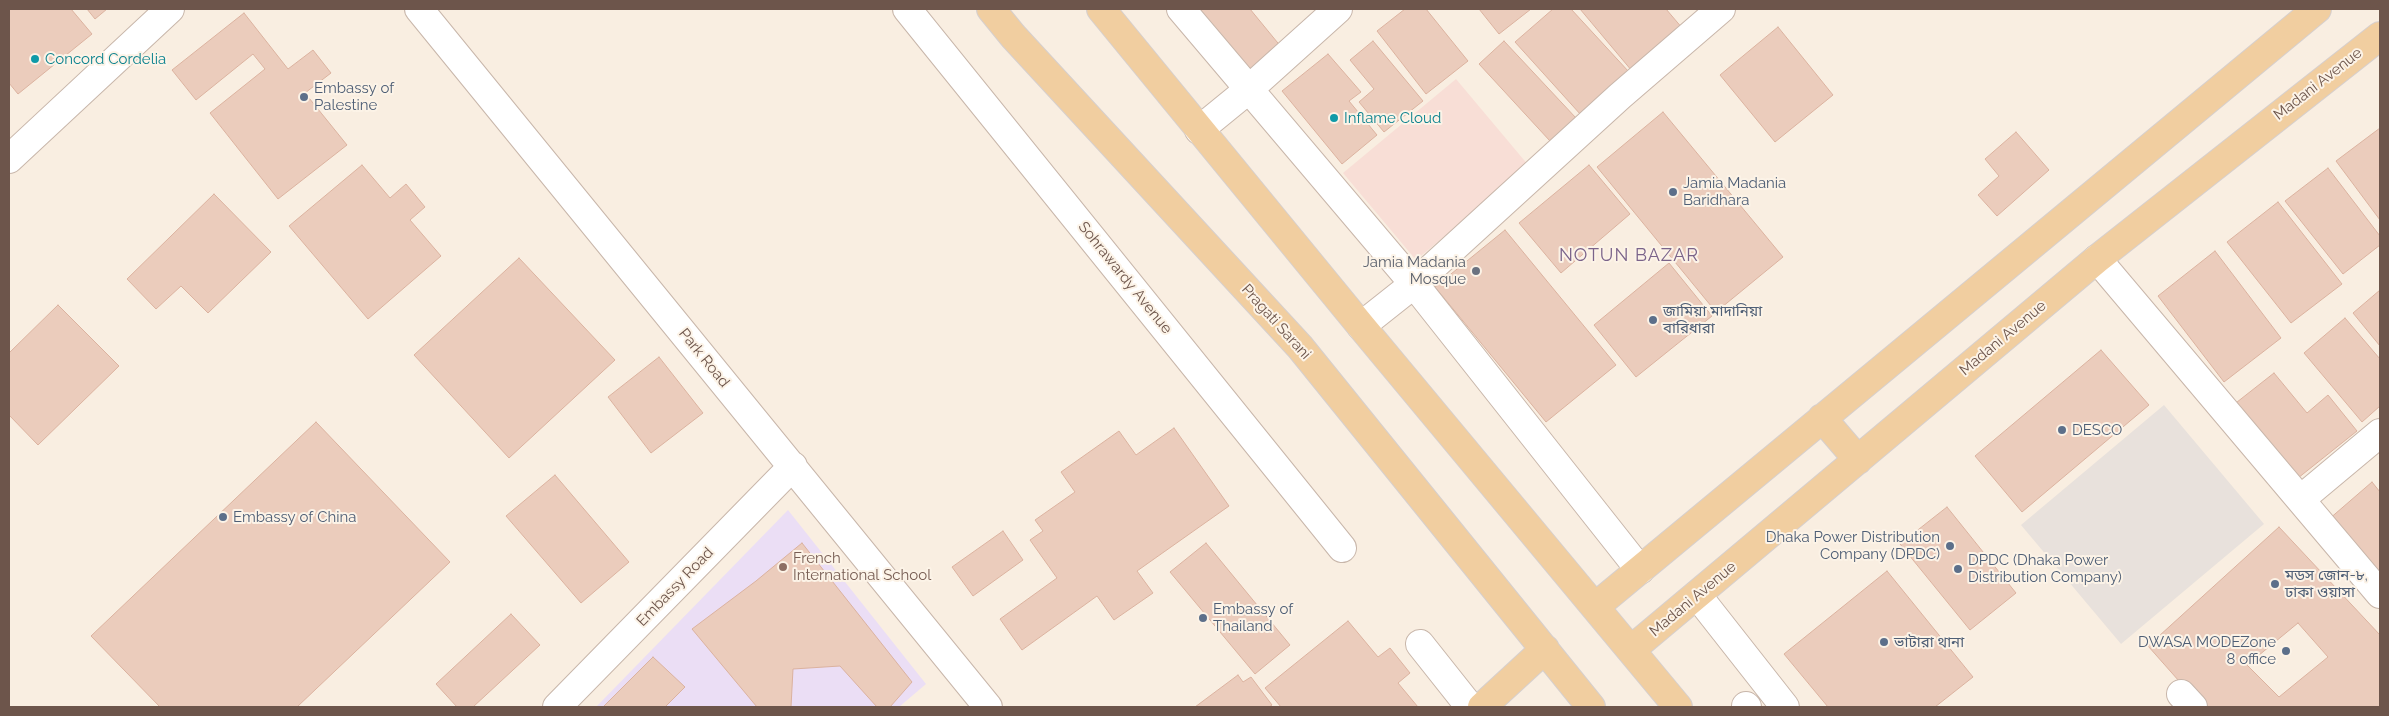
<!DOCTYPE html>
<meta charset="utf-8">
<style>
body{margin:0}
#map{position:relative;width:2389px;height:716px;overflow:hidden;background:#f9eee1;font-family:Raleway,sans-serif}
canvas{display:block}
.frame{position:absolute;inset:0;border:10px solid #6d554b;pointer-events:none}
</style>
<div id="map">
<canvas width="2389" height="716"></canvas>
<div class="frame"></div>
</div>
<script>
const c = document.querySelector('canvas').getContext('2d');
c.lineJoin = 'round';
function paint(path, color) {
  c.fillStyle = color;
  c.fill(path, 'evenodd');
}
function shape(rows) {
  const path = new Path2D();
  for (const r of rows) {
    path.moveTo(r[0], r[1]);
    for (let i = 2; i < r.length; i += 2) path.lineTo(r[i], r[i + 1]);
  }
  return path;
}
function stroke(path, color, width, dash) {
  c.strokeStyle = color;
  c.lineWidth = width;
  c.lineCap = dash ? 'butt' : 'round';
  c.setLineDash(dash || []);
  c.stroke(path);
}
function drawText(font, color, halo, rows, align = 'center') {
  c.font = font + ' Raleway,"Noto Sans Bengali",sans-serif';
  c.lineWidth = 4;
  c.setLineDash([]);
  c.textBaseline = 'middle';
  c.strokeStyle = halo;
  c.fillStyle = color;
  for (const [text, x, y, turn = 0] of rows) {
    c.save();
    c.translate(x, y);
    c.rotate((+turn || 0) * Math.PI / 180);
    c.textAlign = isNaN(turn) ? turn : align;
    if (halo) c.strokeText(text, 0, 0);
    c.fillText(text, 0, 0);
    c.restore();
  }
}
paint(shape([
 [1456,79,1529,166,1416,260,1343,173]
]), '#f8ded6');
paint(shape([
 [2164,405,2264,524,2121,644,2021,525]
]), '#e8e1dc');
paint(shape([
 [788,510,926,684,899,707,596,707]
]), '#ebdef5');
const building = shape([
 [9,9,71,9,92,34,18,94,9,83,9,9],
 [87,9,107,9,95,19,87,9],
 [1201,9,1250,9,1282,48,1248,76,1196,13,1201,9],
 [1405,9,1426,9,1468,61,1426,94,1377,31,1405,9],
 [1479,9,1531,9,1499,34,1479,9],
 [1553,9,1571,9,1629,72,1581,115,1515,42,1553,9],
 [1580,9,1666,9,1683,29,1632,71,1580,9],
 [244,13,288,69,313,50,331,73,305,93,347,145,278,199,210,113,265,69,253,54,196,100,172,70,244,13],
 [1778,27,1833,95,1775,142,1720,75,1778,27],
 [1373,41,1423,101,1384,132,1359,102,1374,89,1350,60,1373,41],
 [1504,41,1576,118,1550,141,1479,64,1504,41],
 [1328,54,1361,92,1349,101,1377,135,1342,164,1282,91,1328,54],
 [1663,112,1783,257,1716,312,1597,167,1663,112],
 [2380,128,2380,220,2336,161,2380,128],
 [2016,132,2049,170,1997,216,1978,195,1999,176,1985,159,2016,132],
 [362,165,390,198,406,184,425,207,410,220,441,256,368,319,289,226,362,165],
 [1589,165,1630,214,1561,273,1519,223,1589,165],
 [2328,168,2380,236,2380,245,2343,274,2285,201,2328,168],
 [214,194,271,252,208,313,181,286,156,309,127,279,214,194],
 [2278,202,2342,284,2291,323,2227,242,2278,202],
 [1505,230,1616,365,1546,422,1435,287,1505,230],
 [2215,251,2281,338,2224,382,2158,296,2215,251],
 [519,258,615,360,509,458,414,355,519,258],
 [1669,263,1712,316,1636,377,1594,325,1669,263],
 [2380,290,2380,346,2353,313,2380,290],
 [58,305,119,366,38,445,9,415,9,353,58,305],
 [2345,318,2380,359,2380,406,2362,422,2304,353,2345,318],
 [2101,350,2149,405,2022,512,1975,456,2101,350],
 [659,357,703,413,651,453,608,397,659,357],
 [2274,373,2307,413,2328,395,2357,431,2293,482,2232,406,2274,373],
 [316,422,450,562,297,707,160,707,91,636,316,422],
 [1174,428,1229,506,1137,571,1153,593,1114,620,1097,596,1022,650,1000,619,1057,578,1030,540,1043,531,1035,520,1075,492,1061,472,1119,431,1136,455,1174,428],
 [555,475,629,562,581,603,506,516,555,475],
 [2372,482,2380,492,2380,581,2328,520,2372,482],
 [1947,507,2016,593,1970,630,1900,544,1947,507],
 [2279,527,2380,635,2380,707,2202,707,2148,646,2279,527],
 [2298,623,2328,657,2279,697,2247,665,2298,623],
 [1003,531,1023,560,973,596,952,567,1003,531],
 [802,543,912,682,890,707,877,707,840,666,793,669,791,707,757,707,692,629,756,581,802,543],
 [1206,543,1290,645,1255,674,1170,572,1206,543],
 [1887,571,1973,677,1935,707,1828,707,1784,654,1887,571],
 [511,614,540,645,473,707,457,707,436,684,511,614],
 [1348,621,1378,657,1390,648,1410,673,1398,683,1418,707,1281,707,1265,688,1348,621],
 [653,657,685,687,665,707,603,707,653,657],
 [1238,675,1243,682,1251,677,1272,705,1269,707,1195,707,1238,675]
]);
paint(building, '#ebccbc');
stroke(building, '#dbb29f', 1);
const minor = shape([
 [419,9,988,707],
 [907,9,1342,548],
 [1181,9,1414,284,1640,570],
 [1199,130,1248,90,1338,9],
 [9,159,170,9],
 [2097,259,2380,594],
 [1361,326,1414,284,1620,96,1721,9],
 [2301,499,2380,433],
 [1697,595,1785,707],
 [1420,644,1470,707],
 [2181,694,2193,707],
 [1746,706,1747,707],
 [557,707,793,466]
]);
const major = shape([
 [991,9,1013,36,1300,347,1591,707],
 [1101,9,1361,326,1678,707],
 [1822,418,1858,460],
 [1596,606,2317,9],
 [1632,649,2097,259,2380,36],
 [1482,707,1545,649]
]);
stroke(minor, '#c8b6aa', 30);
stroke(major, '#d6cfcd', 30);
stroke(minor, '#fff', 28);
stroke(major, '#f1cea0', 28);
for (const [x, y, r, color] of [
 [35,59,5,"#0f9aa8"],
 [304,97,5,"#5c6f8a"],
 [1334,118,5,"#0f9aa8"],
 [1673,192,5,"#5c6f8a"],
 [1476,271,5,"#6b7280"],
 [1653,320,5,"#5c6f8a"],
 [2062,430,5,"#5c6f8a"],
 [223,517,5,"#5c6f8a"],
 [1950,546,5,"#5c6f8a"],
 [783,567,5,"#8d6e63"],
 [1958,569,5,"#5c6f8a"],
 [2275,584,5,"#5c6f8a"],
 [1203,618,5,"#5c6f8a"],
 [1884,642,5,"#5c6f8a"],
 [2286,651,5,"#5c6f8a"]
]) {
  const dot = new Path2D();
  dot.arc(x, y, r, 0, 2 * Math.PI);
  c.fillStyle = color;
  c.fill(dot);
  stroke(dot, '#fcf3e7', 2);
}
drawText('15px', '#0d838f', '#fcf3e7', [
 ["Concord Cordelia",45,59],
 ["Inflame Cloud",1344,118]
], 'left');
drawText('15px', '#6d554b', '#fcf3e7', [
 ["Madani Avenue",2318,84,-38],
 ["Sohrawardy Avenue",1125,278,51],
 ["Pragati Sarani",1276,322,48],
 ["Madani Avenue",2003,338,-40],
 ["Park Road",704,358,51],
 ["Embassy Road",675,587,-46],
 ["Madani Avenue",1693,599,-40]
]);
drawText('15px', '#4e5e75', '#fcf3e7', [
 ["Embassy of",314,88],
 ["Palestine",314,105],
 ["Jamia Madania",1683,183],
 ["Baridhara",1683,200],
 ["জামিয়া মাদানিয়া",1663,311],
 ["বারিধারা",1663,328],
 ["DESCO",2072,430],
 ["Embassy of China",233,517],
 ["Dhaka Power Distribution",1940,537,"right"],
 ["Company (DPDC)",1940,554,"right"],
 ["DPDC (Dhaka Power",1968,560],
 ["Distribution Company)",1968,577],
 ["মডস জোন-৮,",2285,575],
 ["ঢাকা ওয়াসা",2285,592],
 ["Embassy of",1213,609],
 ["Thailand",1213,626],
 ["ভাটারা থানা",1894,642],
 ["DWASA MODEZone",2276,642,"right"],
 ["8 office",2276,659,"right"]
], 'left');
drawText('15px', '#5b616d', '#fcf3e7', [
 ["Jamia Madania",1466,262],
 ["Mosque",1466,279]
], 'right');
drawText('15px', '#785e54', '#fcf3e7', [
 ["French",793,558],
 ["International School",793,575]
], 'left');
c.letterSpacing = '1px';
drawText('18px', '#7a638a', '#fcf3e7', [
 ["NOTUN BAZAR",1629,256]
]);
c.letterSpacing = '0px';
</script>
